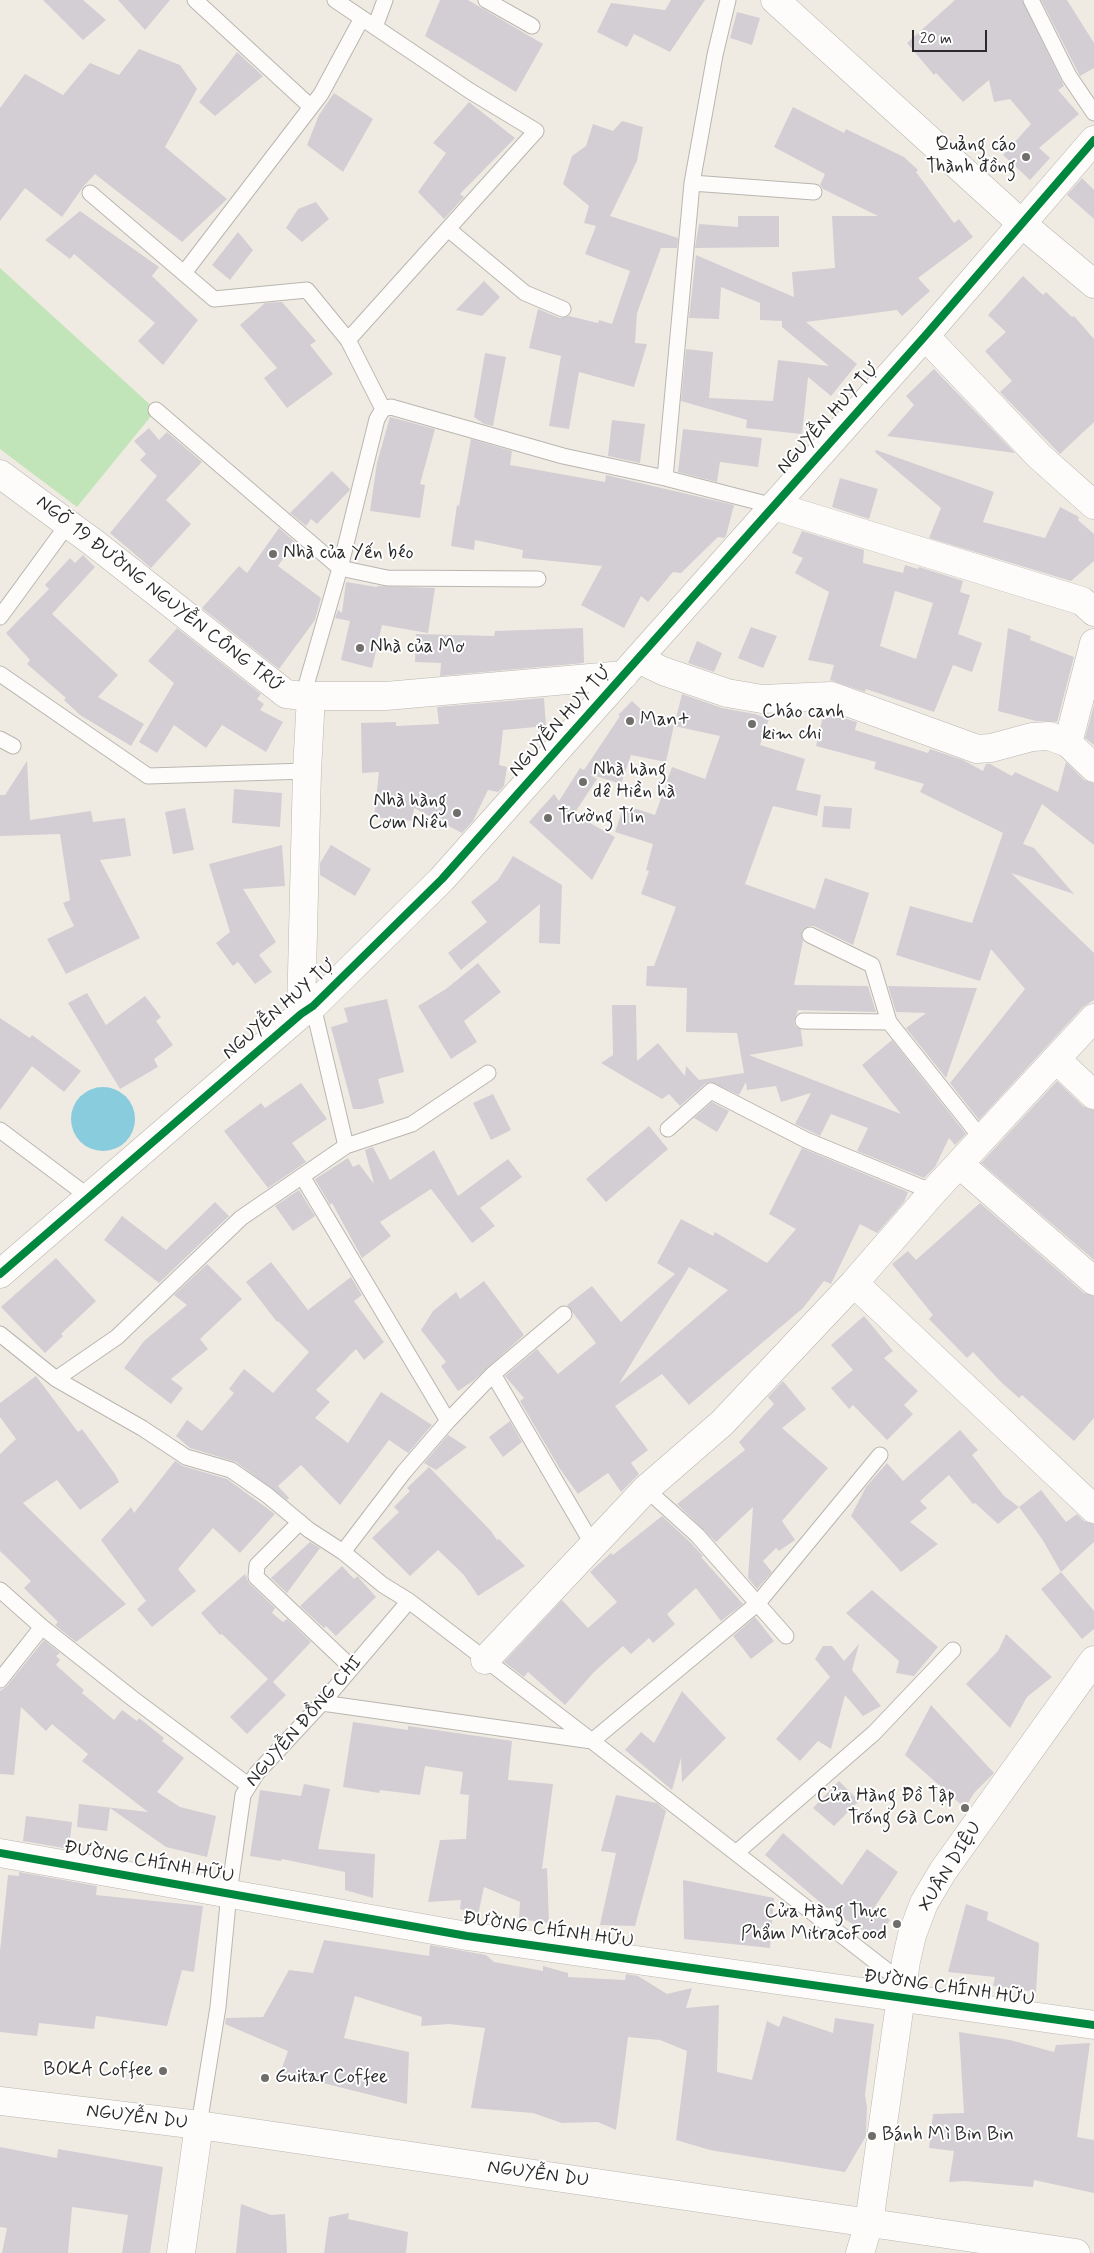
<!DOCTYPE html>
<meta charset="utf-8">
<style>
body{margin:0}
#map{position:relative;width:1094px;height:2253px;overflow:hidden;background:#f0ebe2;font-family:Mynerve,sans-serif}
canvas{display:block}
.scale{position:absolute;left:912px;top:30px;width:75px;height:22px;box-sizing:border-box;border:2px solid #2b2b2b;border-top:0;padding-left:6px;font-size:15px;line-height:18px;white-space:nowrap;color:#2b2b2b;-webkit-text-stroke:4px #fff;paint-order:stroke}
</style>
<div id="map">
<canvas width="1094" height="2253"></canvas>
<div class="scale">20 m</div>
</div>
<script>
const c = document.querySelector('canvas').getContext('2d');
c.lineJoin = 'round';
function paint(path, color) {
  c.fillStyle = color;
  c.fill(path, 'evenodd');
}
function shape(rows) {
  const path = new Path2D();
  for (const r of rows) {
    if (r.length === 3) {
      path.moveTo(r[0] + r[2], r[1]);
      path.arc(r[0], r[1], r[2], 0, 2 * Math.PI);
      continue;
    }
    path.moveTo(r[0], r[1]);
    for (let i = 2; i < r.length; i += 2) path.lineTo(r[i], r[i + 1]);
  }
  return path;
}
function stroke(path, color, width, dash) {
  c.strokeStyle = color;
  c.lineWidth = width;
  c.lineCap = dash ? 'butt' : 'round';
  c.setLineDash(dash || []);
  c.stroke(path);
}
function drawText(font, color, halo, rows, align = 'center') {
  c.font = font + ' Mynerve,sans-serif';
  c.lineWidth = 4;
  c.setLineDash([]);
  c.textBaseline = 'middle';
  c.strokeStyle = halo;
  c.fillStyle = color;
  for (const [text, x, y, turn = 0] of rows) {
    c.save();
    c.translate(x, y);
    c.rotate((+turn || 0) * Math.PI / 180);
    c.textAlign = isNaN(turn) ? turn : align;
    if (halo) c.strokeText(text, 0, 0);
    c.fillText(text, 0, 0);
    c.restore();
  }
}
paint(shape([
 [0,268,156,410,77,507,0,449]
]), '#c1e4b8');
paint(shape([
 [103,1119,32]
]), '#89ccde');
paint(shape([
 [43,0,83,0,106,20,83,40],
 [118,0,170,0,145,30],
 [440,0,468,0,543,44,516,92,425,36],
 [671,0,705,0,670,52,634,34,627,47,597,32,611,3,665,10],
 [955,0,1022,0,1064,86,1058,90,1079,114,1039,148,1050,158,1030,180,1003,155,1031,124,1010,99,994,102,989,80,963,102,936,73,934,75,907,43],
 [1041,0,1067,0,1094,43,1094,68,1080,76],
 [737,12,760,18,752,45,730,38],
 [139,49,180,65,197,89,165,147,227,199,182,242,95,174,83,187,62,217,25,188,0,221,0,108,25,74,63,95,90,63,119,75],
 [237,52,263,76,215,116,199,102],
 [334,93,373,119,343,172,307,145,319,115],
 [469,102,515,138,460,194,464,197,444,219,418,192,446,153,433,143],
 [793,107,844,133,846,129,904,157,918,170,916,172,954,223,959,219,973,237,918,278,930,291,902,316,897,310,806,322,857,364,831,396,808,377,802,434,746,428,747,420,681,401,686,349,713,352,709,398,773,401,778,360,829,366,782,327,782,321,760,320,760,303,721,287,719,319,689,318,696,255,794,297,792,272,835,268,832,216,878,216,823,189,820,185,825,174,774,147],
 [622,121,643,127,637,161,610,216,678,238,677,248,661,248,637,313,635,343,647,344,634,387,579,372,569,429,549,426,561,356,529,348,538,309,560,318,569,316,598,323,599,320,612,324,630,271,585,254,596,226,584,223,589,206,563,184,572,156,586,146,593,124,613,131],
 [1082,178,1094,190,1094,219,1067,195],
 [316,202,329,219,302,242,286,228,298,209],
 [80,211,159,267,152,276,198,320,163,365,138,341,155,323,74,254,70,259,45,240],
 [738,216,779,216,779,247,695,248,699,224,738,227],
 [238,232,253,250,230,280,212,265],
 [1023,276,1043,295,1046,292,1072,317,1074,316,1094,339,1094,422,1060,454,1000,392,1012,381,985,351,1006,332,988,315],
 [484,281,500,297,482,316,456,310],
 [282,302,316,341,310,345,333,374,287,408,264,378,277,368,240,325,265,303],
 [485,353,506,357,493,426,484,424,474,417],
 [934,369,1015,453,887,436,914,405,906,396],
 [390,417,435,429,420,484,425,485,420,518,370,511,377,463],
 [612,420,645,424,640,463,608,456],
 [149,428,159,440,167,432,202,462,166,500,191,524,151,568,110,533,157,476,140,460,146,454,134,441],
 [683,429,762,438,758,467,720,462,717,482,678,472],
 [471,439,512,451,510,465,605,482,606,475,734,505,726,536,724,538,718,537,681,573,673,572,648,602,641,596,624,628,581,605,602,566,522,558,523,550,475,540,474,550,451,546,457,505,459,506],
 [876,450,994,492,983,522,1045,538,1060,507,1079,517,1078,520,1094,534,1094,561,1071,581,929,538,941,508,875,452],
 [332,471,350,489,349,491,317,524,311,519,306,526,290,513],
 [840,478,878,489,869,519,832,507],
 [279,528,295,542,278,566,321,598,315,620,279,669,202,608,239,566,247,573],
 [802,531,864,550,863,563,903,573,905,565,918,569,919,567,963,581,960,592,970,595,958,634,982,643,972,672,953,665,934,712,866,689,865,692,830,680,834,665,808,660,829,592,795,573,803,558,792,553],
 [895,591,933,603,916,659,880,646],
 [83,555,95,567,52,614,118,675,98,697,144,724,131,746,80,715,64,700,66,698,27,664,30,660,6,633,49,589,45,585,70,558,75,563],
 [346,582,377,587,377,586,435,588,428,633,382,625,372,668,341,660,350,621,335,618,338,610,342,613],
 [751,627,777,636,763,668,738,658],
 [177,628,261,694,257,699,264,704,260,710,283,722,266,752,222,725,206,748,174,725,157,753,139,742,174,683,148,661],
 [583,628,584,663,440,676,441,663,415,662,416,634,494,636,495,631],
 [1008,628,1031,636,1030,640,1074,657,1057,722,1036,721,998,711],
 [697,641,722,653,714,672,688,663],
 [682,694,722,708,755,714,769,719,760,745,805,759,796,790,821,795,817,816,773,806,745,884,815,909,825,878,869,893,853,945,814,926,809,926,802,931,803,941,794,985,868,986,876,1012,798,1010,794,1021,795,1026,801,1030,803,1046,749,1055,901,1114,862,1065,892,1040,966,1134,955,1145,949,1138,935,1167,924,1178,857,1151,868,1128,831,1114,820,1136,795,1124,811,1093,781,1102,776,1086,747,1090,746,1082,739,1095,710,1082,705,1084,680,1106,669,1094,662,1099,601,1063,613,1055,612,1005,636,1005,637,1061,658,1043,685,1076,686,1066,699,1080,744,1073,737,1033,686,1032,687,988,646,986,647,966,654,966,676,907,641,894,649,871,646,870,653,844,615,832,624,805,655,815,672,767,705,779,720,736,674,726],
 [544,698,546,726,503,730,499,765,507,767,504,786,498,792,488,790,473,821,462,833,414,808,412,821,374,817,379,772,362,773,361,723,396,722,396,726,439,724,437,707],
 [632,701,646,714,675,720,666,762,631,755,621,784,589,774,597,779,574,814,615,837,592,880,529,822,554,794,559,801,580,768,584,770,620,716,618,715],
 [1094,705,1094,745,1085,738],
 [824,712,857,722,855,730,928,753,930,749,963,760,983,771,986,764,990,764,1012,776,1015,772,1058,792,1066,762,1084,780,1094,783,1094,845,1042,804,1023,844,1034,848,1074,894,1011,873,1094,953,1094,1000,1083,1007,979,1120,950,1083,1025,989,991,949,980,981,896,955,910,906,972,923,1003,833,920,792,924,784,874,769,876,762,816,746],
 [27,761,30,820,91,811,93,822,125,818,131,856,100,860,140,938,66,974,47,939,74,926,63,903,70,900,60,834,0,836,0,795,5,795],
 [234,789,282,793,280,827,232,823],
 [824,806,852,808,850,829,822,827],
 [185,808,194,850,173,854,165,812],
 [282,845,285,886,243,889,276,942,259,955,272,972,255,984,238,962,233,966,216,943,230,932,209,864],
 [331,845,371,869,355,896,320,875,320,863],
 [513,856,562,885,560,944,539,943,540,904,461,970,448,953,487,922,471,902,498,880],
 [478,963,501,992,464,1021,477,1042,451,1059,418,1006,446,989],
 [888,986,977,988,946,1078,906,1028,926,1013,896,1012],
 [87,993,106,1025,145,996,161,1017,156,1021,173,1045,154,1059,158,1067,120,1089,68,1003],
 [387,999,404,1072,378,1079,384,1103,362,1109,353,1109,331,1027,348,1022,344,1008],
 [0,1018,30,1038,32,1035,81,1071,64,1092,32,1066,0,1110],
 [1057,1081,1083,1106,1094,1110,1094,1260,981,1163],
 [301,1083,327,1119,292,1143,306,1162,268,1188,224,1131,261,1103,265,1108],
 [493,1094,511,1130,491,1140,473,1103],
 [712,1102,729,1111,717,1132,694,1118],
 [649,1126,668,1149,606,1202,586,1179],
 [373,1147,390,1180,434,1150,458,1196,508,1159,522,1177,480,1208,495,1226,472,1243,431,1189,380,1222,391,1236,362,1258,332,1203,330,1205,315,1179,348,1158,353,1167,359,1164,374,1184,365,1150],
 [802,1148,908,1192,904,1202,877,1233,860,1224,831,1284,824,1281,803,1308,689,1405,662,1374,615,1406,648,1450,631,1463,639,1474,621,1492,608,1473,578,1494,560,1469,520,1401,524,1398,505,1376,537,1349,558,1374,596,1343,567,1305,592,1286,621,1322,675,1274,657,1263,681,1219,713,1236,715,1232,767,1263,796,1229,769,1214],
 [689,1267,728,1290,619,1384],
 [299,1190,315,1216,293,1231,275,1206],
 [215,1202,229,1216,159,1283,104,1240,122,1216,166,1250],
 [980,1203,1084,1293,1094,1296,1094,1418,1074,1441,1022,1395,1019,1398,1001,1382,973,1352,967,1358,929,1319,933,1315,892,1264,908,1251,916,1260],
 [56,1258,96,1301,61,1334,63,1336,45,1353,1,1307],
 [271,1262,308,1310,351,1277,362,1295,354,1301,384,1342,364,1360,356,1349,316,1390,330,1402,315,1418,348,1443,381,1392,432,1425,408,1453,389,1440,340,1505,301,1465,278,1486,289,1498,287,1500,236,1462,190,1448,176,1436,187,1420,202,1431,234,1393,229,1389,244,1369,273,1393,309,1352,278,1321,277,1322,246,1282],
 [207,1264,242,1299,200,1339,208,1349,171,1379,183,1388,171,1404,124,1368,144,1341,187,1305,174,1295],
 [484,1281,524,1335,473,1381,458,1391,441,1366,446,1362,421,1330,433,1311,456,1292,460,1299],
 [864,1316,893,1351,884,1358,918,1391,904,1405,913,1414,887,1440,853,1405,849,1409,831,1388,853,1370,831,1345],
 [36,1376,78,1432,82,1429,115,1474,119,1482,80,1510,57,1480,23,1503,126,1604,76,1642,55,1625,58,1622,24,1588,31,1581,0,1551,0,1454,16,1439,0,1417,0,1403],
 [783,1381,806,1409,782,1428,828,1468,782,1521,795,1540,779,1551,776,1548,763,1561,772,1572,757,1589,748,1578,753,1507,716,1542,677,1504,745,1450,739,1442,774,1404,768,1397],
 [510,1421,522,1442,503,1457,489,1437],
 [960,1430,978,1450,972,1455,1004,1496,1019,1507,998,1524,975,1503,973,1504,949,1475,920,1501,927,1508,910,1522,938,1544,901,1572,851,1516,866,1487,887,1463,903,1481],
 [448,1435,467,1447,436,1470,424,1463],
 [175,1461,183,1466,227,1479,275,1514,240,1553,213,1528,178,1569,196,1591,152,1627,137,1609,146,1601,101,1540,131,1507,134,1513],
 [429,1467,491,1531,497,1540,499,1539,525,1566,478,1596,464,1575,438,1550,410,1576,372,1538,399,1512,394,1507,410,1491,407,1488],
 [1041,1490,1066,1522,1077,1514,1084,1521,1094,1524,1094,1542,1061,1572,1042,1539,1019,1507],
 [662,1516,690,1542,703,1556,701,1557,743,1604,721,1621,696,1588,667,1614,675,1624,653,1643,649,1638,631,1654,623,1646,594,1672,565,1705,528,1672,524,1677,504,1662,562,1600,588,1628,617,1602,590,1572,611,1553,613,1555],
 [310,1542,320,1548,287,1593,271,1578],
 [342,1566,354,1579,358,1576,359,1578,376,1597,336,1636,326,1626,324,1628,300,1606],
 [1061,1572,1094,1611,1094,1629,1082,1639,1041,1589],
 [245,1574,249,1583,275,1608,272,1613,283,1622,287,1619,311,1642,273,1682,286,1695,247,1734,230,1717,268,1679,222,1634,220,1635,201,1613],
 [872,1590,938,1647,914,1676,896,1673,899,1661,846,1613],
 [755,1617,774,1641,751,1659,733,1636],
 [1006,1634,1052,1677,1027,1697,1010,1728,966,1684,998,1651],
 [44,1640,60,1653,56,1656,60,1660,56,1665,84,1690,82,1693,114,1720,122,1710,137,1721,139,1718,164,1738,162,1741,184,1758,157,1792,180,1807,216,1816,207,1857,166,1847,110,1808,107,1831,77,1827,79,1804,148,1812,82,1761,88,1754,52,1724,46,1731,21,1707,14,1775,0,1774,0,1691,7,1686],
 [859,1644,852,1670,881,1706,863,1716,845,1695,831,1749,818,1741,800,1761,776,1739,830,1677,815,1659,823,1646,832,1646,844,1661],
 [682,1691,726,1738,682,1782,681,1758,672,1790,625,1750,641,1732,654,1743],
 [931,1705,994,1773,974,1793,965,1808,905,1755],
 [353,1722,408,1730,408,1726,512,1741,508,1780,553,1784,542,1869,547,1868,549,1923,519,1919,520,1902,484,1887,478,1915,460,1909,461,1900,428,1902,440,1840,466,1839,469,1795,460,1794,463,1772,425,1766,420,1795,380,1790,379,1793,343,1787],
 [839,1781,859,1801,834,1826,813,1808],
 [304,1784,330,1789,318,1849,375,1854,373,1898,345,1890,345,1872,282,1859,281,1861,250,1856,260,1790,301,1796],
 [616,1795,657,1803,666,1811,635,1926,600,1925,616,1853,601,1851],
 [26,1816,72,1822,69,1849,23,1841],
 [783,1833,842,1885,867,1849,898,1872,874,1908,890,1920,878,1939,829,1910,765,1855],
 [19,1872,97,1886,96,1895,203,1906,194,1972,182,1970,167,2026,96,2016,94,2029,39,2023,37,2036,0,2032,0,1951,8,1875,19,1876],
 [683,1880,774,1898,770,1948,684,1939],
 [966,1904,988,1912,987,1920,1039,1943,1036,1992,993,1986,995,1977,948,1972],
 [324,1940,429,1956,430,1945,486,1955,494,1962,543,1971,543,1966,568,1973,568,1977,625,1980,626,1974,638,1976,667,1994,692,1988,686,2008,719,2005,717,2072,752,2080,767,2021,779,2027,783,2016,833,2033,835,2018,874,2024,865,2095,867,2107,866,2136,845,2172,710,2150,676,2140,687,2051,660,2040,628,2037,616,2130,598,2122,562,2123,533,2113,471,2108,485,2028,449,2024,421,2026,422,2017,355,1996,344,2038,409,2052,407,2104,323,2083,278,2079,288,2051,225,2024,226,2018,263,2017,289,1970,313,1973],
 [959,2032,1010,2040,1054,2052,1056,2045,1090,2043,1077,2137,1094,2140,1094,2193,1034,2180,1033,2187,965,2181,949,2182,954,2151,929,2148,933,2114,964,2113],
 [0,2147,57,2158,58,2149,163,2167,150,2253,122,2253,128,2215,72,2207,68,2253,2,2253,7,2228,0,2227],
 [241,2204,271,2215,285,2214,287,2253,236,2253],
 [349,2213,348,2219,408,2232,406,2253,324,2253,329,2217]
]), '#d2ced4');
const service = shape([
 [195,0,311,107],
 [335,0,470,91,536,131,348,340],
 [486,0,532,26],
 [1031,0,1069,76,1094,113],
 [375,27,385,0],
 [692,183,814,192],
 [90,193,214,299,307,290,348,340,383,409],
 [448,229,525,293,563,309],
 [184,273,321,94,362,18],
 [383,409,391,407,563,456,665,478,774,506],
 [156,410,340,568,387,578,538,579],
 [665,478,692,183,715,55,728,0],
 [0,617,68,524],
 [0,674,148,776,307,771],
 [303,696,340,568,377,419,383,409],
 [0,739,13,746],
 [810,935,872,965,889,1022],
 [313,1006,346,1146],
 [803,1021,889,1022,982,1139],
 [668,1129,711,1091,806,1140,933,1192],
 [0,1130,89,1197],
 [302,1176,448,1421],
 [0,1334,56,1379,117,1337,241,1218,346,1146,412,1124,488,1073],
 [493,1374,593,1545],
 [56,1379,142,1428,186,1457,231,1470,267,1495,309,1530,343,1552,383,1585,409,1601,592,1741,903,1983],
 [646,1489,697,1535,786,1636],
 [300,1522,257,1565,256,1577,352,1668],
 [343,1552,404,1472,448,1421,493,1374,564,1314],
 [0,1590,42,1627,132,1698,248,1785],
 [0,1680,42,1627],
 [322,1703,592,1741,758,1603,880,1455],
 [736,1853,874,1733,953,1650],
 [199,2125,218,2007,229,1893,243,1795,257,1773,322,1703,409,1601]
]);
const minor = shape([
 [925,336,1039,456,1094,505],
 [0,474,94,543,286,694,303,696,386,696,624,675],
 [774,506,1082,601,1094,612],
 [638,659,663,671,727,693,762,699,831,696,977,749,991,748,1032,737,1049,736,1068,743,1094,768],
 [1068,743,1094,643],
 [301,1014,307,771,311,696],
 [1056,1059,1094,1095],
 [959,1164,1094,1281],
 [0,1274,301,1014,313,1006,442,879,925,336,1094,140],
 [854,1283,1094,1509],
 [485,1660,646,1489,722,1423,854,1283,933,1192,1094,1018],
 [0,1853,467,1936,1094,2025],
 [181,2253,199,2125]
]);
const tertiary = shape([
 [775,0,1021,223,1094,284],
 [860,2253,869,2223,906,1961,912,1935,924,1903,943,1871,1094,1660]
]);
const secondary = shape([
 [0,2101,199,2125,1076,2253]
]);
stroke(service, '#b9b6b0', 17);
stroke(minor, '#b9b6b0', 29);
stroke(tertiary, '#b9b6b0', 29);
stroke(secondary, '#b9b6b0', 29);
stroke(service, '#fdfcfb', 15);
stroke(minor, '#fdfcfb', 28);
stroke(tertiary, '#fdfcfb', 28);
stroke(secondary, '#fdfcfb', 28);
stroke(shape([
 [0,1274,301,1014,313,1006,442,879,925,336,1094,140],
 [0,1853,467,1936,1094,2025]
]), '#00873e', 8);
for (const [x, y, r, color] of [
 [1026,157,5,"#706e6b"],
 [273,554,5,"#706e6b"],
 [360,648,5,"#706e6b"],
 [630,721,5,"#706e6b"],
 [752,724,5,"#706e6b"],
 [583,782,5,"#706e6b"],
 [457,813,5,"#706e6b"],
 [548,818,5,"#706e6b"],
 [965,1808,5,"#706e6b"],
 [897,1924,5,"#706e6b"],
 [163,2071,5,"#706e6b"],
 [265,2078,5,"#706e6b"],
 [872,2136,5,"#706e6b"]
]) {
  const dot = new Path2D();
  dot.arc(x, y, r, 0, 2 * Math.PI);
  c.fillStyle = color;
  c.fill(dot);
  stroke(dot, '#fff', 2);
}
drawText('19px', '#2b2b2b', '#fff', [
 ["Quảng cáo",1016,146,"right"],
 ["Thành đồng",1016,168,"right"],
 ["Nhà của Yến béo",283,554],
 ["Nhà của Mơ",370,648],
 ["Cháo canh",762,713],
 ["kim chi",762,735],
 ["Man+",640,721],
 ["Nhà hàng",593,771],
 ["dê Hiền hà",593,793],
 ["Nhà hàng",447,802,"right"],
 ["Cơm Niêu",447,824,"right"],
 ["Trường Tín",558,818],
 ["Cửa Hàng Đồ Tập",955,1797,"right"],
 ["Trống Gà Con",955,1819,"right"],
 ["Cửa Hàng Thực",887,1913,"right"],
 ["Phẩm MitracoFood",887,1935,"right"],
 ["BOKA Coffee",153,2071,"right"],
 ["Guitar Coffee",275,2078],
 ["Bánh Mì Bin Bin",882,2136]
], 'left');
drawText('19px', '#2b2b2b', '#fff', [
 ["NGUYỄN HUY TỰ",829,419,-48],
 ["NGÕ 19 ĐƯỜNG NGUYỄN CÔNG TRỨ",159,595,38],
 ["NGUYỄN HUY TỰ",561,722,-48],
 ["NGUYỄN HUY TỰ",280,1010,-41],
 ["NGUYỄN ĐỒNG CHI",305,1722,-49],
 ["ĐƯỜNG CHÍNH HỮU",149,1863,10],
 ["XUÂN DIỆU",951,1867,-58],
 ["ĐƯỜNG CHÍNH HỮU",548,1931,8],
 ["ĐƯỜNG CHÍNH HỮU",949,1989,8],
 ["NGUYỄN DU",137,2118,7],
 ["NGUYỄN DU",538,2175,8]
]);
</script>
